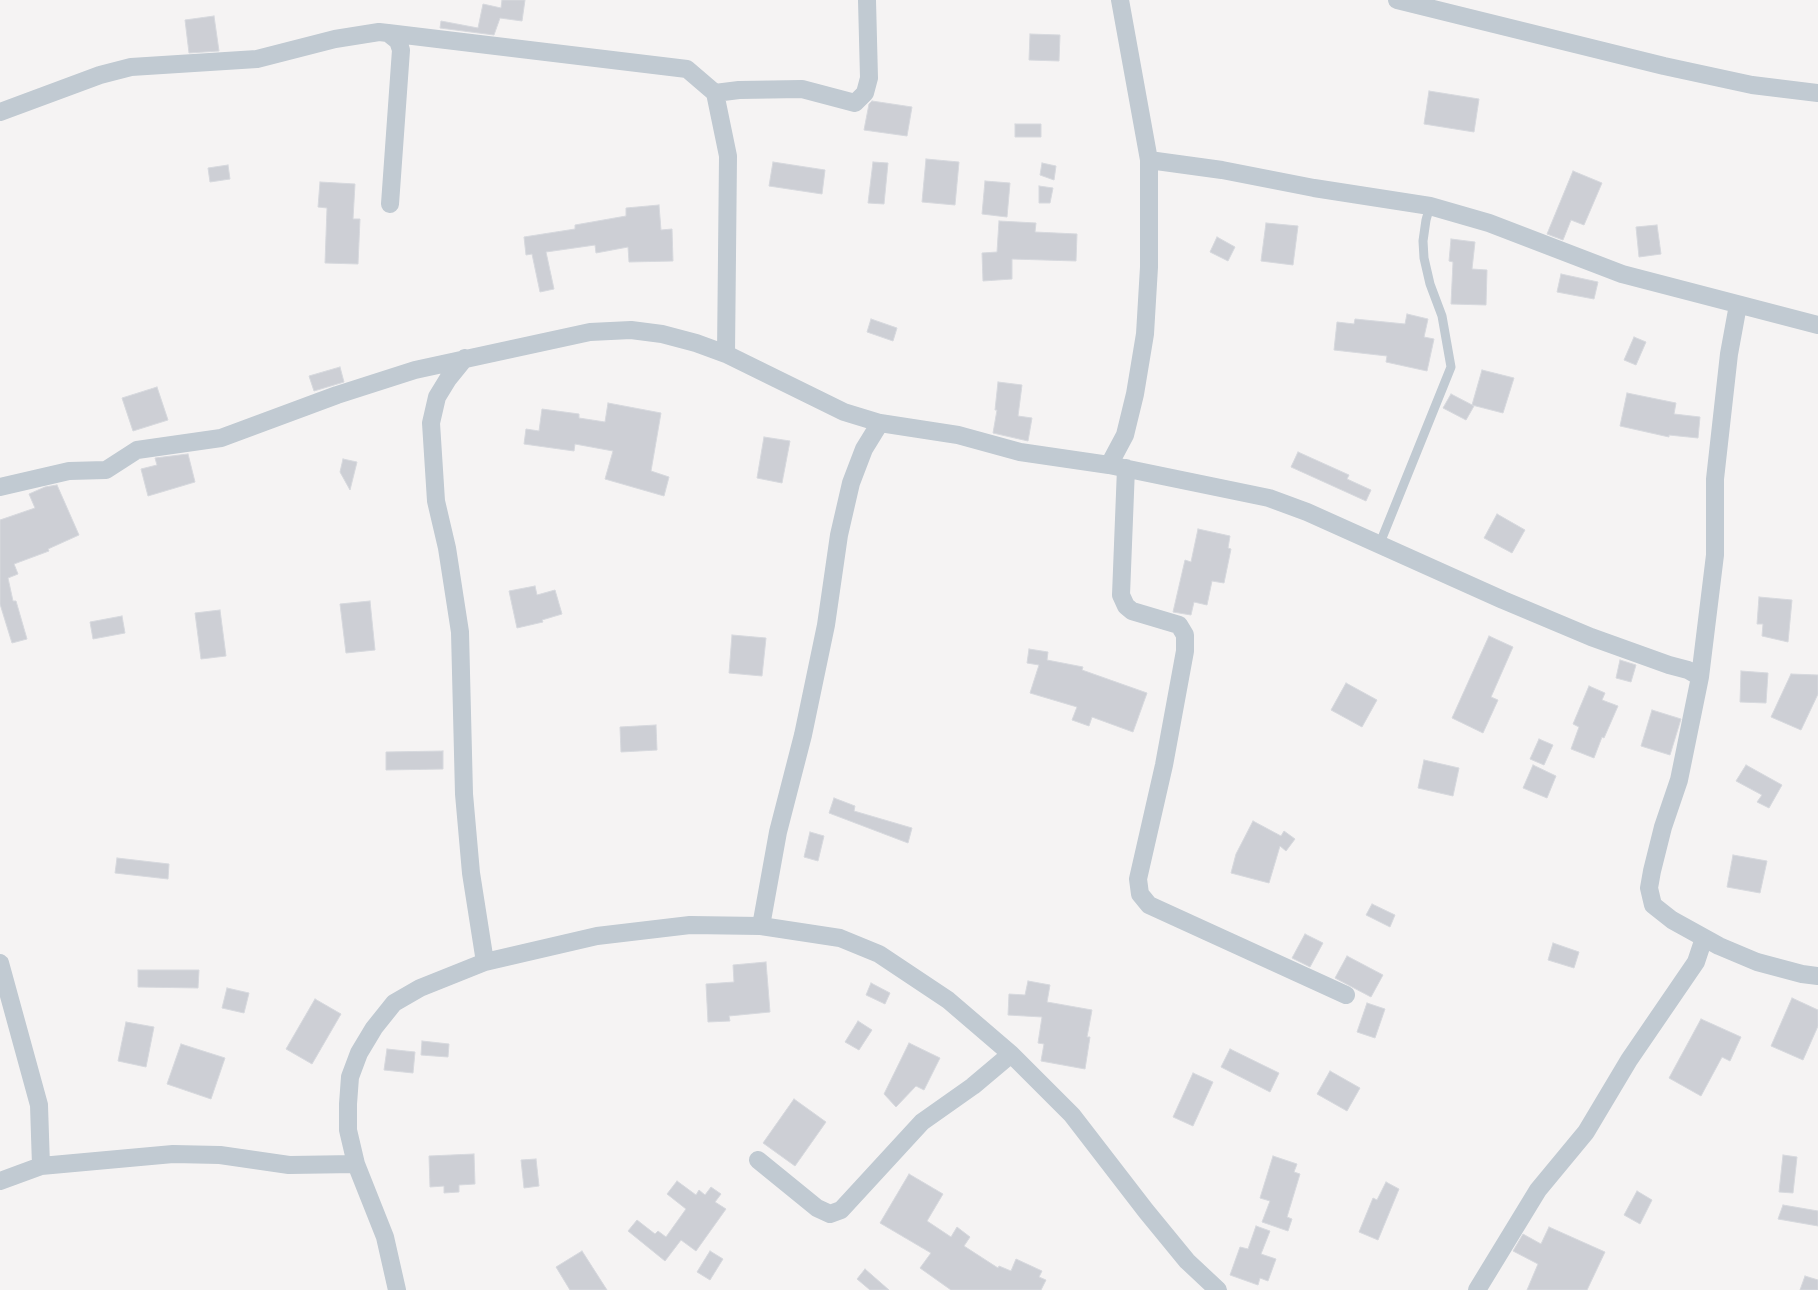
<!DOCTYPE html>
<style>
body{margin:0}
canvas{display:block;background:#f5f3f3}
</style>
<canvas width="1818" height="1290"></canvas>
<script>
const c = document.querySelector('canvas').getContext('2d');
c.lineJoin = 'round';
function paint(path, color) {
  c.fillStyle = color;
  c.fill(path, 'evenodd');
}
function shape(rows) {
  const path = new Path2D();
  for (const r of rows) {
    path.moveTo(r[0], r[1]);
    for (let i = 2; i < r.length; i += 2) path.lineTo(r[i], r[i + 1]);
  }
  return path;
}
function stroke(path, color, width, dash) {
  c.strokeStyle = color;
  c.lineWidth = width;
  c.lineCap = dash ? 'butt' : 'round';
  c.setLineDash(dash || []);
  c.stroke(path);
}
const building = shape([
 [502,0,525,0,522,21,500,18,494,35,440,28,441,21,478,28,483,4,501,8,502,0],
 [214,16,219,51,189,53,185,20,214,16],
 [1030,34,1060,35,1059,61,1029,60,1030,34],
 [1429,91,1479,99,1474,132,1424,124,1429,91],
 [872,101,912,107,907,136,864,130,869,104,872,101],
 [1015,124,1041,124,1041,137,1015,137,1015,124],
 [926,159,959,162,955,205,922,202,926,159],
 [773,162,825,170,822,194,769,186,773,162],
 [873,162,888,163,884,204,868,203,873,162],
 [1042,163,1056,166,1054,180,1040,175,1042,163],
 [228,165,230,179,210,182,208,168,228,165],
 [1573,171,1602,183,1584,225,1571,220,1563,240,1547,234,1573,171],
 [985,181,1010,183,1007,217,982,214,985,181],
 [320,182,355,184,353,219,360,219,358,264,325,263,327,208,318,207,320,182],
 [1039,186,1053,188,1050,203,1039,203,1039,186],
 [659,205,661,230,672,229,673,261,629,262,628,247,596,253,595,245,546,252,554,289,540,292,532,254,526,255,524,237,575,229,575,225,626,216,626,208,659,205],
 [999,221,1036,223,1035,232,1077,234,1076,261,1012,259,1012,279,983,281,982,253,997,252,999,221],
 [1266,223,1298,226,1293,265,1261,261,1266,223],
 [1657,225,1661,254,1639,257,1636,227,1657,225],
 [1217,237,1235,247,1228,261,1210,252,1217,237],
 [1451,239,1475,242,1472,269,1487,270,1486,305,1451,304,1453,262,1449,261,1451,239],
 [1561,274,1598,282,1594,299,1557,292,1561,274],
 [1407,314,1428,319,1424,337,1434,339,1427,371,1386,362,1387,356,1334,350,1337,322,1354,324,1355,319,1405,324,1407,314],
 [871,319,897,328,893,341,867,332,871,319],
 [1634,337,1646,342,1636,365,1624,360,1634,337],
 [340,367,344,382,314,391,309,376,340,367],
 [1482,370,1514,378,1503,413,1472,405,1482,370],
 [998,382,1022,385,1018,416,1032,418,1028,441,993,433,997,410,995,410,998,382],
 [157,387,168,420,133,431,122,398,157,387],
 [1627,393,1676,403,1674,414,1700,417,1698,438,1669,435,1669,437,1620,426,1627,393],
 [1451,394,1474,406,1466,420,1443,408,1451,394],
 [608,403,661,413,651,471,669,477,664,496,605,479,613,451,575,444,574,451,524,444,526,429,539,431,542,409,579,414,579,418,605,422,608,403],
 [764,437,790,441,782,483,757,478,764,437],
 [1298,452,1349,475,1347,479,1371,490,1366,501,1291,467,1298,452],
 [188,454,195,482,148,496,141,469,157,465,155,458,188,454],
 [343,459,357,462,350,490,340,472,343,459],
 [57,485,79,535,48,549,49,551,14,564,18,574,8,578,13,601,16,601,27,639,12,643,0,604,0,520,35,508,29,494,45,487,57,485],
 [1497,514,1525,530,1512,553,1484,538,1497,514],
 [1198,529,1230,536,1228,548,1231,549,1224,583,1212,581,1207,605,1194,602,1191,615,1173,612,1185,560,1191,562,1198,529],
 [535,586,537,595,555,590,562,614,542,620,543,622,517,628,509,591,535,586],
 [1759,597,1792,600,1788,642,1762,636,1763,624,1757,624,1759,597],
 [370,601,375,650,346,653,340,604,370,601],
 [220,610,226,656,201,659,195,613,220,610],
 [122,616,125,633,93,639,90,622,122,616],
 [732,635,766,638,762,676,729,673,732,635],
 [1489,636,1513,647,1491,697,1498,700,1483,733,1452,718,1489,636],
 [1029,649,1048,652,1047,660,1083,667,1082,670,1147,693,1133,732,1092,717,1089,726,1072,720,1077,707,1030,693,1039,665,1027,663,1029,649],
 [1620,660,1636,665,1631,682,1616,678,1620,660],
 [1741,671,1768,673,1766,703,1740,702,1741,671],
 [1791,674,1818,675,1818,694,1801,730,1771,717,1791,674],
 [1346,683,1377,700,1362,727,1331,710,1346,683],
 [1589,686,1605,693,1602,700,1618,706,1604,738,1602,737,1594,758,1571,749,1579,727,1573,724,1589,686],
 [1652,710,1681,719,1670,755,1641,746,1652,710],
 [656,725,657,750,621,752,620,727,656,725],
 [1539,739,1553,745,1544,765,1530,759,1539,739],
 [443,751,443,769,386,770,386,752,443,751],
 [1424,760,1459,768,1453,796,1418,788,1424,760],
 [1533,765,1556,776,1547,798,1523,788,1533,765],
 [1746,765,1782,785,1769,808,1757,802,1762,795,1736,781,1746,765],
 [834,798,855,806,854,811,912,828,908,843,829,813,834,798],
 [1253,821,1281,836,1284,831,1295,839,1286,851,1280,846,1269,883,1231,873,1236,854,1253,821],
 [810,832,824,836,818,861,804,857,810,832],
 [1733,855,1767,861,1760,893,1727,887,1733,855],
 [117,858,169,864,168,879,115,873,117,858],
 [1372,904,1395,915,1390,927,1366,915,1372,904],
 [1305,934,1323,943,1310,967,1292,958,1305,934],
 [1553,943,1579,952,1574,968,1548,960,1553,943],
 [1347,956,1383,975,1371,997,1335,978,1347,956],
 [766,962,770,1012,729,1016,730,1021,708,1022,706,984,734,982,733,965,766,962],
 [138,970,199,970,198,988,138,987,138,970],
 [1028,981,1050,985,1047,1002,1092,1010,1087,1037,1090,1037,1085,1069,1041,1061,1044,1044,1038,1043,1042,1017,1008,1015,1009,994,1025,995,1028,981],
 [871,983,890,993,885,1004,866,995,871,983],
 [227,988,249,993,244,1013,222,1008,227,988],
 [1792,998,1818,1010,1818,1026,1803,1060,1771,1046,1792,998],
 [315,999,341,1014,312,1064,286,1049,315,999],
 [1367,1003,1385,1009,1375,1038,1357,1032,1367,1003],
 [1701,1019,1741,1037,1730,1061,1722,1057,1701,1096,1669,1078,1701,1019],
 [858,1021,872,1030,859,1050,845,1042,858,1021],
 [126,1022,154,1027,146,1067,118,1061,126,1022],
 [422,1041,449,1044,448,1057,421,1055,422,1041],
 [909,1043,940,1058,924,1090,916,1086,896,1107,884,1094,909,1043],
 [181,1044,225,1058,211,1099,167,1084,181,1044],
 [387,1049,415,1052,413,1073,384,1070,387,1049],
 [1230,1049,1279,1073,1270,1092,1221,1067,1230,1049],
 [1330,1071,1360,1088,1347,1111,1317,1094,1330,1071],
 [1193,1073,1213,1082,1193,1126,1173,1117,1193,1073],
 [794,1099,826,1122,795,1166,763,1143,794,1099],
 [474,1154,475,1184,459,1185,459,1192,444,1193,444,1186,430,1187,429,1156,474,1154],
 [1783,1155,1797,1157,1793,1193,1779,1192,1783,1155],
 [1273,1156,1297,1164,1294,1172,1300,1174,1287,1217,1292,1219,1288,1231,1262,1222,1270,1201,1260,1198,1273,1156],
 [536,1159,539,1186,524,1188,521,1160,536,1159],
 [909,1174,943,1194,927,1221,951,1237,957,1227,970,1237,964,1246,998,1268,999,1266,1011,1271,1016,1259,1042,1271,1039,1277,1046,1280,1041,1290,951,1290,920,1268,931,1253,880,1223,909,1174],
 [677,1181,696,1195,699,1190,705,1195,711,1187,721,1194,715,1202,726,1209,696,1251,681,1240,665,1261,628,1231,637,1220,655,1234,658,1231,666,1237,686,1209,667,1194,677,1181],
 [1386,1182,1399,1189,1378,1240,1359,1232,1373,1198,1377,1200,1386,1182],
 [1637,1191,1652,1200,1640,1224,1624,1215,1637,1191],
 [1783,1205,1818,1211,1818,1226,1778,1219,1783,1205],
 [1256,1226,1270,1231,1261,1254,1276,1259,1268,1281,1260,1278,1258,1285,1230,1275,1240,1247,1248,1249,1256,1226],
 [1549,1227,1605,1252,1587,1290,1527,1290,1538,1264,1513,1251,1523,1234,1541,1244,1549,1227],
 [582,1251,607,1290,570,1290,556,1267,582,1251],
 [710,1251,723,1259,710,1280,697,1272,710,1251],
 [865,1269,889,1290,870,1290,857,1279,865,1269],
 [1805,1276,1818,1280,1818,1290,1800,1290,1805,1276]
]);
paint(building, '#cdcfd5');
stroke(building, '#d7d9de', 1);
stroke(shape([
 [1380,543,1451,367,1442,316,1430,284,1424,258,1423,241,1426,220,1430,206]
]), '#c1cad2', 9);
stroke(shape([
 [1397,0,1664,66,1752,85,1818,93],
 [388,33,687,69,715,93],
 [0,112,100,75,131,67,257,59,335,39,379,32,388,33,398,41,401,50,390,204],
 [1149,160,1222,170,1314,188,1430,206,1489,223,1622,274,1818,325],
 [726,354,728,156,715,93,739,90,802,89,855,103,865,93,869,78,867,0],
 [465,358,448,379,437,397,431,423,436,501,447,548,460,632,464,794,471,873,485,962],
 [1109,465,1125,435,1135,394,1145,334,1149,267,1149,160,1120,0],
 [1126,468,1121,595,1126,606,1132,611,1179,625,1185,635,1185,651,1164,765,1138,879,1140,894,1149,905,1346,995],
 [0,487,69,471,106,470,137,450,221,438,337,395,415,370,590,332,631,330,662,334,696,343,726,354,844,412,880,423,958,435,1020,452,1109,465,1269,498,1307,512,1503,600,1591,637,1669,665,1688,670,1700,677,1679,780,1663,827,1652,871,1649,888,1653,905,1672,920,1719,946,1757,962,1802,974,1818,976],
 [1700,677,1715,555,1715,479,1729,354,1738,305],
 [761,926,778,832,803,735,826,625,839,535,851,483,864,449,880,423],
 [0,963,39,1105,41,1166],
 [758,1160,817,1208,830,1214,841,1210,922,1122,973,1086,1011,1054],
 [0,1181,41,1166,173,1154,220,1155,289,1165,356,1164],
 [397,1290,385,1237,356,1164,348,1130,348,1104,350,1077,359,1053,374,1028,394,1003,420,988,485,962,597,936,690,925,761,926,840,938,879,954,948,1000,1011,1054,1072,1115,1146,1211,1187,1261,1218,1290],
 [1477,1290,1538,1190,1586,1132,1629,1060,1696,962,1704,938]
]), '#c1cad2', 18);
</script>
